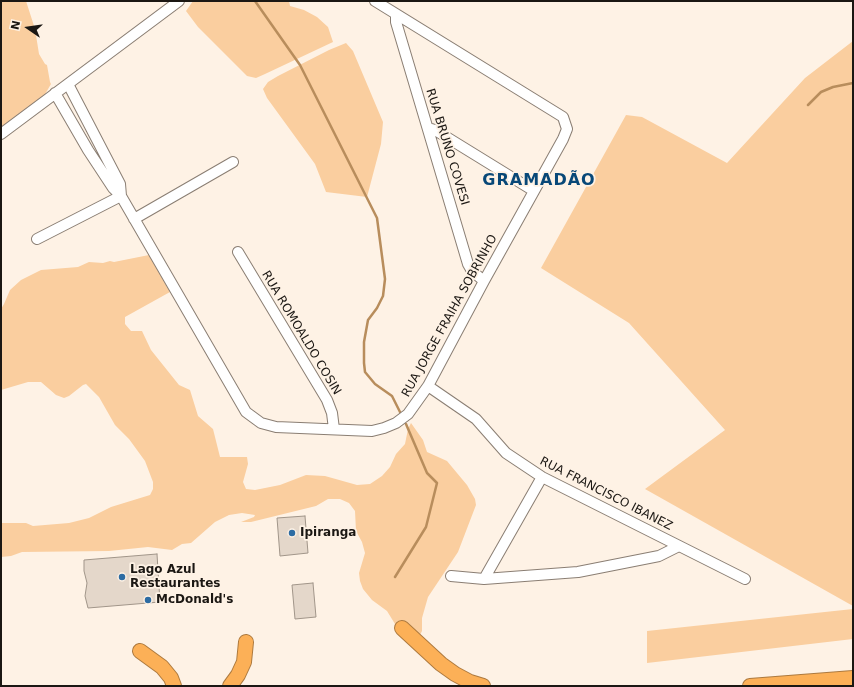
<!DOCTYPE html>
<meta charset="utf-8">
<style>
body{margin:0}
#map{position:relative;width:854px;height:687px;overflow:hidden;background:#fef2e5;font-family:"DejaVu Sans",sans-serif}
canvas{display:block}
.frame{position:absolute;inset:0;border:2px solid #1b1713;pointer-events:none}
.north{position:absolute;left:8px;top:8px;width:40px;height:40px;-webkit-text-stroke:3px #fef2e5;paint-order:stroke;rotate:283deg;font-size:11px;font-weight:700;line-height:16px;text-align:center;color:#1b1713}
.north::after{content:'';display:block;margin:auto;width:14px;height:18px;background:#1b1713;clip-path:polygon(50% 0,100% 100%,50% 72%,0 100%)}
</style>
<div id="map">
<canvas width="854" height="687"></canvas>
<div class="frame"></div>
<div class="north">N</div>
</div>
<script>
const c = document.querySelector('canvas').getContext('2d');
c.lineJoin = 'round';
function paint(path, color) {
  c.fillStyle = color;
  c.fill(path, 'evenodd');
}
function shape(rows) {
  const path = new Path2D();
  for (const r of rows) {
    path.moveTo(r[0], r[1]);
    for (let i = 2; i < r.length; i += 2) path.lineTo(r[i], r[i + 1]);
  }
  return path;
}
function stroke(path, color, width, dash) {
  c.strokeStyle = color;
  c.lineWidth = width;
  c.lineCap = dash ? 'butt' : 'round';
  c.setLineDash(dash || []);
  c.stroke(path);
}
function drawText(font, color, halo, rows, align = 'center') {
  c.font = font + ' "DejaVu Sans",sans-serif';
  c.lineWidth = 3.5;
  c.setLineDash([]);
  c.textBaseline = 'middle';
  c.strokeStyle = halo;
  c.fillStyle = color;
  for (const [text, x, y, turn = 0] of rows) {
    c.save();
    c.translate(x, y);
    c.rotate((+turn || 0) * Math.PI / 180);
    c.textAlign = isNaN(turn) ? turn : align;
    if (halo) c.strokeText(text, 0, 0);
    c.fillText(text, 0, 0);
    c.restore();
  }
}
paint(shape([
 [1,1,26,1,35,29,39,54,45,64,47,65,50,82,51,84,41,101,1,129],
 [193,1,289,1,290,6,304,10,317,17,328,27,333,42,265,74,256,78,247,76,198,27,186,11],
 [853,41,853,606,645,489,725,430,629,323,541,268,626,115,642,117,727,163,805,78],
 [346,43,353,51,383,122,381,144,367,197,326,192,315,164,267,98,263,89,268,82,278,76,329,50],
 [149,255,170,292,125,317,125,324,131,331,142,331,151,350,179,385,190,390,198,416,213,429,220,457,247,457,248,464,243,482,246,489,255,490,280,485,306,475,325,476,357,485,370,484,382,476,390,467,396,454,405,444,408,429,411,423,423,440,427,452,447,461,467,485,475,499,476,505,458,552,428,597,422,618,422,631,420,635,415,634,395,624,387,611,372,600,363,589,360,581,359,573,365,553,362,542,356,531,355,511,349,503,340,499,328,499,316,506,251,522,241,522,254,517,255,515,242,513,229,515,215,522,191,543,182,544,172,550,148,547,109,551,22,552,11,556,1,557,1,523,26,523,33,526,69,523,89,518,111,507,150,495,153,489,153,482,145,461,129,439,115,425,99,397,86,384,83,385,69,396,64,398,56,395,41,382,28,382,1,390,1,309,4,304,10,290,21,280,41,270,78,267,89,262,103,263,110,261,114,262],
 [853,609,853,639,647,663,647,631]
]), '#face9f');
stroke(shape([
 [255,1,300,65,377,218,385,279,383,296,377,308,368,320,364,342,364,363,365,372,375,384,392,396,400,412],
 [808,105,821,92,833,87,853,83],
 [395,577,426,527,437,483,427,473,406,424]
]), '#b88d5c', 2.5);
const building = shape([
 [305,516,308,553,280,556,277,518,305,516],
 [157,554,160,602,88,608,85,596,87,583,84,571,84,560,157,554],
 [313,583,316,617,295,619,292,585,313,583]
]);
paint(building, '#e4d7ca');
stroke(building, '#a19589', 1);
const minor = shape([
 [396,14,396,22,468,264,472,271,484,281],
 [68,84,120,184,121,196],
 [55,93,88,150,113,188,121,196,246,412,261,423,276,427,372,431,384,428,396,423,408,414,428,386,484,281,563,139,567,129,563,117,375,1],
 [428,128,435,130,534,191],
 [1,134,179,1],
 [134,219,233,162],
 [37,239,121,196],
 [238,252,327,400,332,413,334,429],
 [428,386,476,419,506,453,542,477,745,579],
 [451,576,484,579,578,572,659,556,679,546],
 [484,579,542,477]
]);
const highway = shape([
 [402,628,441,664,455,674,470,682,483,686],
 [140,651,162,667,171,678,174,686],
 [230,686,238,675,244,662,246,642],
 [750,686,853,678]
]);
stroke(minor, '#8a7e73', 12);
stroke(highway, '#ad7a3f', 16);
stroke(minor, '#fff', 10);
stroke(highway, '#fcb057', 14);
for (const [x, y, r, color] of [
 [292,533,4,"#2d6ca3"],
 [122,577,4,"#2d6ca3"],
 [148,600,4,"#2d6ca3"]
]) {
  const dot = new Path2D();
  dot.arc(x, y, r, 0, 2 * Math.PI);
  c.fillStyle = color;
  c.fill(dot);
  stroke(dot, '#fef2e5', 1.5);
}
drawText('12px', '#1b1713', '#fef2e5', [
 ["RUA BRUNO COVESI",447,147,73],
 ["RUA JORGE FRAIHA SOBRINHO",450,316,-61],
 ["RUA ROMOALDO COSIN",301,333,59],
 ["RUA FRANCISCO IBANEZ",606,494,27]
]);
drawText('bold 12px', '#1b1713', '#fef2e5', [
 ["Ipiranga",300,533],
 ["Lago Azul",130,570],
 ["Restaurantes",130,584],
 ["McDonald's",156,600]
], 'left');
c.letterSpacing = '1px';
drawText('bold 16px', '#084878', '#fef2e5', [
 ["GRAMADÃO",539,181]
]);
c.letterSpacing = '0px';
</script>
